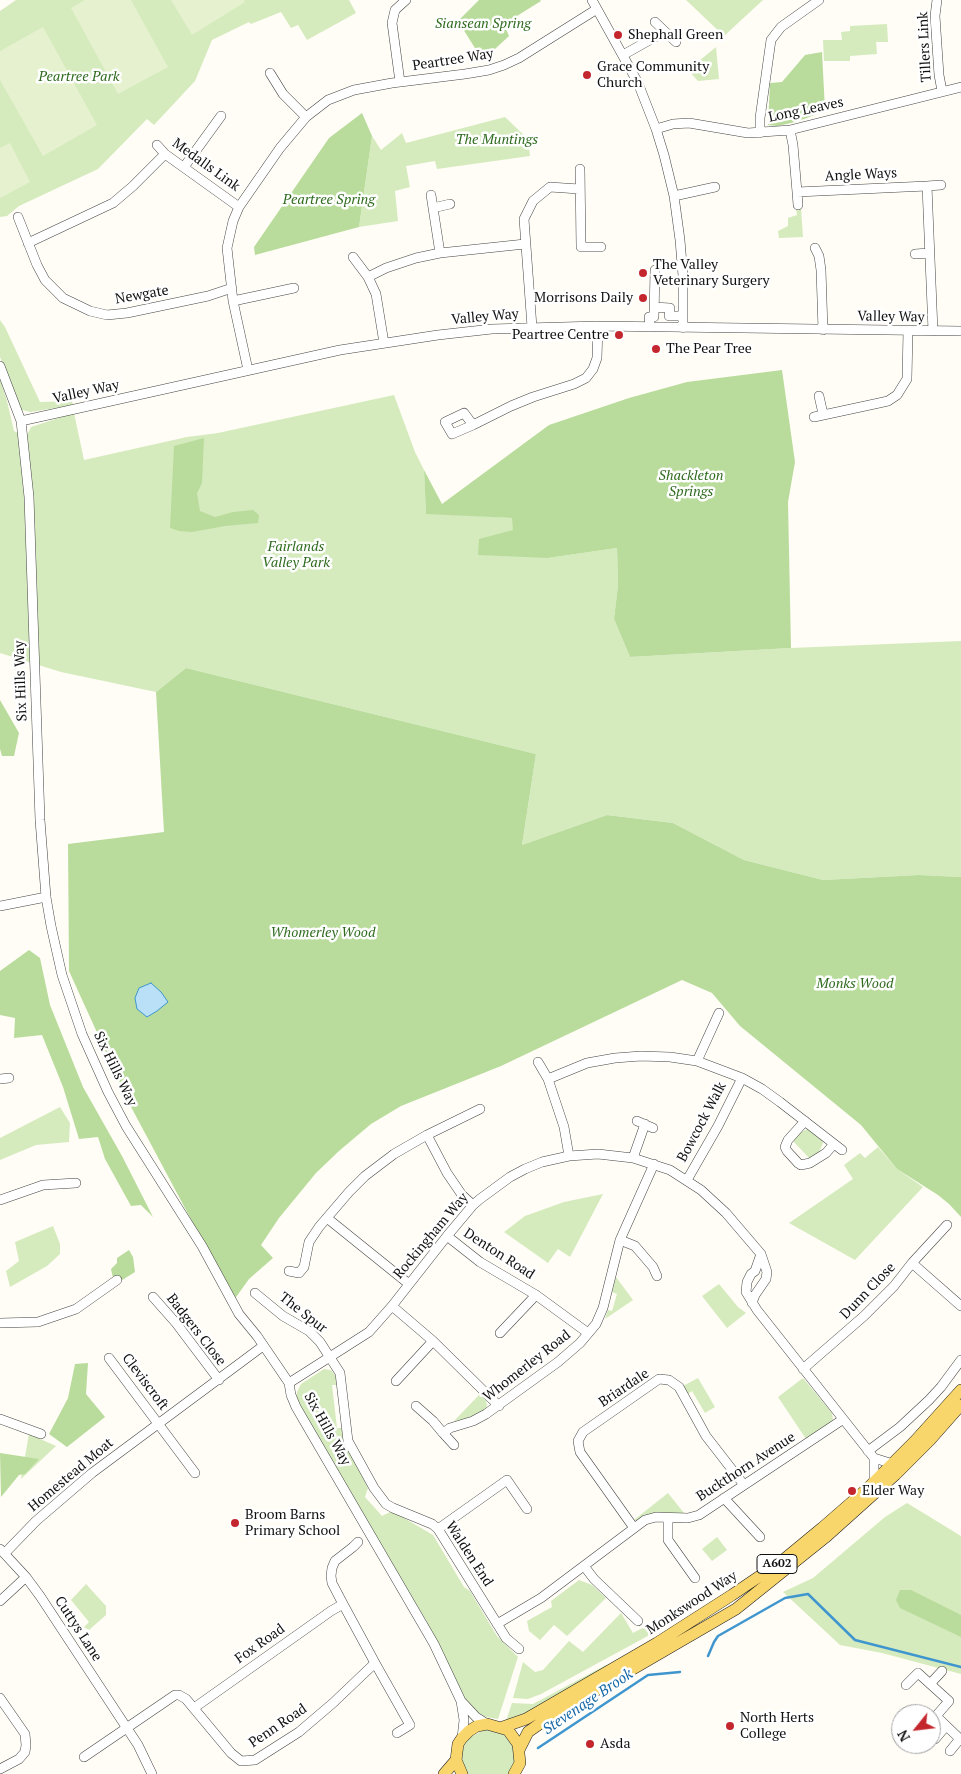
<!DOCTYPE html>
<style>
body{margin:0}
#map{position:relative;width:961px;height:1774px;overflow:hidden;background:#fffdf5;font-family:"PT Serif",serif}
canvas{display:block}
.north{position:absolute;left:891px;top:1704px;width:50px;height:50px;box-sizing:border-box;background:#fff;border:1px solid #a0a0a0;border-radius:50%;rotate:241deg;font-size:14px;font-weight:700;line-height:20px;text-align:center;color:#111}
.north::after{content:'';display:block;margin:auto;width:18px;height:22px;background:#c4262e;clip-path:polygon(50% 0,100% 100%,50% 72%,0 100%)}
</style>
<div id="map">
<canvas width="961" height="1774"></canvas>
<div class="north">N</div>
</div>
<script>
const c = document.querySelector('canvas').getContext('2d');
c.lineJoin = 'round';
function paint(path, color) {
  c.fillStyle = color;
  c.fill(path, 'evenodd');
}
function shape(rows) {
  const path = new Path2D();
  for (const r of rows) {
    path.moveTo(r[0], r[1]);
    for (let i = 2; i < r.length; i += 2) path.lineTo(r[i], r[i + 1]);
  }
  return path;
}
function stroke(path, color, width, dash) {
  c.strokeStyle = color;
  c.lineWidth = width;
  c.lineCap = dash ? 'butt' : 'round';
  c.setLineDash(dash || []);
  c.stroke(path);
}
function drawText(font, color, halo, rows, align = 'center') {
  c.font = font + ' "PT Serif",serif';
  c.lineWidth = 5;
  c.setLineDash([]);
  c.textBaseline = 'middle';
  c.strokeStyle = halo;
  c.fillStyle = color;
  for (const [text, x, y, turn = 0] of rows) {
    c.save();
    c.translate(x, y);
    c.rotate((+turn || 0) * Math.PI / 180);
    c.textAlign = isNaN(turn) ? turn : align;
    if (halo) c.strokeText(text, 0, 0);
    c.fillText(text, 0, 0);
    c.restore();
  }
}
paint(shape([
 [16,0,349,0,356,13,307,40,298,25,291,28,281,12,251,24,249,22,212,40,195,81,154,125,147,119,98,169,19,206,7,216,0,217,0,11],
 [686,0,763,0,724,36],
 [887,24,888,42,876,42,877,54,850,56,850,61,824,61,823,40,842,40,841,32,850,31,850,26],
 [716,47,719,79,698,81,688,70],
 [505,117,528,139,530,156,437,169,435,161,406,166,410,187,395,191,398,221,359,227,372,136,381,150,402,133,406,143],
 [796,208,801,208,803,237,779,238,778,231,788,226,788,218,797,215],
 [0,320,5,327,40,402,72,401,73,405,31,412,22,410,19,407,0,357],
 [0,379,7,401,14,431,26,437,31,427,74,413,84,460,187,437,218,433,394,395,415,452,424,470,426,513,512,518,548,558,617,548,618,585,614,619,630,657,791,648,961,641,961,877,919,875,823,880,744,860,673,823,607,815,522,845,536,754,186,668,156,692,61,672,0,653],
 [60,1107,70,1123,69,1142,36,1145,0,1160,0,1138],
 [808,1129,822,1138,823,1143,819,1152,810,1159,792,1140,799,1133],
 [878,1147,897,1169,923,1187,855,1260,789,1223,853,1179,844,1165,860,1153,865,1158],
 [603,1194,570,1257,558,1249,548,1263,504,1232,525,1216,564,1202],
 [53,1226,60,1244,60,1254,47,1266,10,1287,6,1271,19,1261,15,1242],
 [616,1277,633,1300,605,1319,608,1310,612,1311,617,1294,612,1292],
 [719,1284,738,1307,746,1313,727,1328,702,1296],
 [324,1369,331,1370,337,1378,338,1385,332,1385,337,1428,343,1428,345,1443,368,1488,365,1497,382,1516,392,1511,433,1535,464,1587,470,1591,497,1636,518,1657,498,1719,486,1717,476,1712,464,1698,427,1622,298,1407,296,1399,297,1392,301,1384],
 [698,1378,715,1407,705,1413,692,1391,688,1394,683,1386],
 [803,1378,832,1413,833,1419,828,1429,808,1442,778,1397],
 [480,1394,486,1400,487,1407,485,1411,469,1418,454,1421],
 [29,1434,56,1446,21,1479],
 [668,1493,684,1513,653,1513,639,1521,634,1520],
 [907,1503,961,1536,961,1674,882,1653,840,1645,783,1592,813,1578,885,1517],
 [717,1537,727,1550,712,1561,702,1549],
 [579,1580,592,1585,606,1598,567,1636,554,1625,540,1640,529,1631,527,1621,552,1607,551,1601],
 [86,1584,106,1606,106,1615,89,1630,84,1627,89,1622,71,1600],
 [621,1613,633,1633,658,1620,657,1631,541,1694,528,1699,513,1698,523,1662,535,1672,543,1670,569,1641,583,1652],
 [613,1664,528,1716,506,1721,512,1703,533,1704,606,1665],
 [484,1730,489,1730,505,1735,513,1743,516,1760,510,1774,467,1774,462,1759,463,1748,469,1738]
]), '#d5ebbd');
paint(shape([
 [479,0,540,0,541,1,504,24,509,36,495,49,480,56,458,21],
 [822,52,825,110,807,118,791,123,777,126,768,125,770,83,782,82,805,55],
 [362,113,372,136,359,227,255,255,254,247,329,138],
 [782,370,795,462,788,502,791,648,630,657,614,619,618,585,617,548,548,558,478,555,479,539,513,530,512,518,426,514,424,470,442,504,549,425,629,398,687,382],
 [204,438,202,483,197,493,200,511,215,517,233,512,253,510,259,515,258,523,225,526,192,532,179,531,170,528,174,446],
 [186,668,536,754,522,845,607,815,673,823,744,860,823,880,919,875,961,877,961,1217,949,1204,938,1195,897,1169,861,1125,740,1026,712,993,682,980,501,1066,401,1106,371,1124,339,1151,316,1173,279,1218,261,1245,273,1258,249,1279,234,1300,130,1105,69,971,68,844,164,832,156,692],
 [0,700,19,733,14,756,2,756,0,749],
 [29,950,40,958,50,1005,83,1087,122,1156,153,1217,141,1205,131,1206,105,1159,98,1137,79,1139,63,1087,42,1035,14,1038,15,1018,0,1015,0,971],
 [129,1250,133,1257,135,1272,119,1282,113,1278,111,1269,117,1263,117,1258],
 [88,1363,86,1394,105,1417,67,1447,49,1434,68,1398,75,1364],
 [0,1453,39,1459,25,1474,19,1475,1,1497],
 [900,1590,911,1590,961,1615,961,1637,900,1608,896,1600]
]), '#b9dc9c');
paint(shape([
 [85,0,131,0,168,67,118,94,71,8],
 [171,0,244,0,245,2,192,35],
 [43,27,97,125,43,156,0,80,0,51],
 [10,143,30,182,0,198,0,148]
]), '#e6f2cf');
const water = shape([
 [151,983,161,992,168,1002,157,1011,147,1017,137,1009,135,998,139,988,151,983]
]);
paint(water, '#b9e0f7');
stroke(water, '#3f96cf', 1);
stroke(shape([
 [708,1656,714,1642,718,1636,785,1598,808,1594,855,1640,961,1667],
 [538,1748,648,1675,680,1672]
]), '#3f96cf', 2.5);
const minor = shape([
 [592,0,638,83,656,129,664,155,674,196,680,240,683,276,683,328],
 [937,0,935,16,939,75,942,91],
 [655,22,676,42],
 [623,55,655,37,664,31],
 [270,73,283,94,306,117],
 [400,82,392,23,395,10,406,0],
 [656,129,673,124,689,123,748,133,790,130,961,87],
 [790,130,793,145,797,192,927,186,933,331],
 [760,133,760,118,771,40,781,27,819,0],
 [157,145,165,154,239,207],
 [184,167,221,116],
 [580,169,581,247,601,247],
 [927,186,941,185],
 [797,192,798,205],
 [431,195,440,253],
 [674,196,715,187],
 [433,208,450,204],
 [18,217,37,265,45,280,63,298,90,311,107,315,127,313,208,296,232,288],
 [28,243,113,203,133,186,165,154],
 [815,248,819,256,821,270,823,330],
 [915,254,929,253],
 [353,257,368,277,376,294,384,343],
 [368,277,386,268,416,258,440,253,525,244],
 [233,301,294,288],
 [654,307,670,308,669,316,683,316],
 [532,327,524,219,533,201,550,187,579,189],
 [650,327,649,317,654,317,655,270],
 [0,366,21,421,29,497,40,820,46,897,51,926,62,975,82,1034,108,1092,126,1126,202,1246,239,1314,257,1336,289,1383,291,1395,296,1407,434,1644,461,1701,476,1717,487,1724],
 [248,370,233,301,227,248,233,221,239,207,280,148,306,117,328,100,354,90,392,83,465,74,489,70,504,65,519,58,597,9],
 [819,396,823,414],
 [814,417,879,403,888,401,897,395,907,379,908,331],
 [21,421,340,350,438,335,492,329,598,326,961,331],
 [473,425,464,413,445,422,452,434,473,425,511,406,533,397,574,384,586,378,593,369,597,358,598,326],
 [0,906,46,897],
 [697,1061,719,1013],
 [538,1062,548,1079],
 [0,1079,9,1078],
 [637,1121,653,1128],
 [805,1121,788,1140,785,1147,787,1151,798,1163,801,1165,810,1163,826,1153,834,1144],
 [569,1156,564,1127,548,1079,587,1063,615,1058,641,1056,670,1057,697,1061,742,1078,762,1089,780,1102,842,1150],
 [633,1158,645,1124],
 [687,1180,718,1126,742,1078],
 [0,1200,43,1185,76,1183],
 [473,1205,462,1195,447,1173,427,1135,480,1109],
 [327,1218,409,1284],
 [447,1236,480,1262,536,1295,588,1333],
 [620,1240,635,1246,653,1267,657,1276],
 [761,1254,755,1271,751,1274,747,1282,746,1292,757,1310,874,1458,893,1464],
 [912,1263,961,1306],
 [289,1271,299,1273,304,1267,309,1242,319,1227,349,1192,365,1176,394,1154,427,1135],
 [255,1293,283,1316,309,1331,320,1342,340,1373,348,1441,374,1488,386,1504,393,1508,432,1524,438,1529,506,1638,519,1649],
 [153,1297,176,1323,219,1380],
 [392,1306,433,1341,499,1406],
 [0,1323,38,1322,76,1309,117,1280],
 [500,1333,536,1295],
 [109,1358,195,1473],
 [803,1369,864,1316,894,1286,912,1263,947,1225],
 [396,1381,433,1341],
 [289,1383,369,1332,392,1306,447,1236,473,1205,480,1199,510,1177,525,1169,542,1162,569,1156,598,1154,633,1158,670,1170,701,1190,726,1213,761,1254,767,1272,766,1279,755,1295,752,1303],
 [416,1406,433,1421,443,1433,450,1428,473,1421,486,1414,558,1362,580,1343,596,1324,603,1308,620,1240,654,1164],
 [0,1419,41,1434],
 [443,1433,454,1445],
 [868,1451,900,1427,929,1400,941,1387,961,1360],
 [874,1458,874,1482],
 [724,1498,760,1537],
 [668,1518,668,1540,695,1578],
 [634,1528,580,1452,578,1441,583,1432,659,1379,669,1380,679,1387,706,1436,744,1485],
 [438,1529,507,1480,527,1509],
 [0,1549,26,1577,40,1596,138,1745,152,1774],
 [5,1553,36,1521,92,1473,263,1346],
 [584,1566,594,1579,638,1621],
 [0,1601,26,1577],
 [497,1624,541,1598,645,1520,656,1517,688,1518,699,1515,842,1420],
 [375,1663,410,1725,397,1733],
 [930,1684,942,1671],
 [906,1685,918,1673,949,1701,936,1716,961,1740],
 [0,1698,25,1734,26,1745,25,1752,19,1759,0,1769],
 [461,1701,464,1720,462,1738],
 [194,1708,331,1611,343,1604],
 [935,1739,946,1726],
 [950,1751,960,1739],
 [84,1757,175,1695,179,1695,186,1699,231,1753,241,1761,255,1760,299,1732,333,1703,375,1663,343,1604,332,1583,331,1576,332,1568,335,1561,353,1547,358,1542]
]);
const major = shape([
 [503,1727,526,1719,657,1643,732,1595,782,1561,822,1528,868,1488,915,1441,961,1390],
 [519,1750,528,1732,545,1720,736,1609,827,1536,895,1475,930,1440,961,1405],
 [444,1774,456,1760],
 [462,1774,456,1760,458,1744,462,1738,469,1731,477,1726,487,1724,508,1730,518,1744,520,1763,514,1774]
]);
stroke(minor, '#444', 10);
stroke(major, '#222', 12);
stroke(minor, '#fff', 9);
stroke(major, '#f9d66b', 11);
for (const [x, y, r, color] of [
 [618,35,5,"#c4262e"],
 [587,75,5,"#c4262e"],
 [643,273,5,"#c4262e"],
 [643,298,5,"#c4262e"],
 [619,335,5,"#c4262e"],
 [656,349,5,"#c4262e"],
 [852,1491,5,"#c4262e"],
 [235,1523,5,"#c4262e"],
 [730,1726,5,"#c4262e"],
 [590,1744,5,"#c4262e"]
]) {
  const dot = new Path2D();
  dot.arc(x, y, r, 0, 2 * Math.PI);
  c.fillStyle = color;
  c.fill(dot);
  stroke(dot, '#fff', 2);
}
for (const [x, y, w] of [
 [777,1564,40]
]) {
  const box = new Path2D();
  box.roundRect(x - w / 2, y - 9.5, w, 19, 4);
  c.fillStyle = '#fff';
  c.fill(box);
  stroke(box, '#111', 1);
}
drawText('bold 12px', '#111', null, [
 ["A602",777,1564]
]);
drawText('italic 14px', '#2f6b1f', '#fff', [
 ["Siansean Spring",483,24],
 ["Peartree Park",79,77],
 ["The Muntings",497,140],
 ["Peartree Spring",329,200],
 ["Shackleton",691,476],
 ["Springs",691,492],
 ["Fairlands",296,547],
 ["Valley Park",296,563],
 ["Whomerley Wood",323,933],
 ["Monks Wood",855,984]
]);
drawText('14px', '#111', '#fff', [
 ["Shephall Green",628,35],
 ["Grace Community",597,67],
 ["Church",597,83],
 ["The Valley",653,265],
 ["Veterinary Surgery",653,281],
 ["Morrisons Daily",633,298,"right"],
 ["Peartree Centre",609,335,"right"],
 ["The Pear Tree",666,349],
 ["Elder Way",862,1491],
 ["Broom Barns",245,1515],
 ["Primary School",245,1531],
 ["North Herts",740,1718],
 ["College",740,1734],
 ["Asda",600,1744]
], 'left');
drawText('14px', '#111', '#fff', [
 ["Tillers Link",925,47,-93],
 ["Peartree Way",453,60,-9],
 ["Long Leaves",806,110,-12],
 ["Medalls Link",206,165,36],
 ["Angle Ways",861,175,-3],
 ["Newgate",142,295,-10],
 ["Valley Way",485,317,-5],
 ["Valley Way",891,317,1],
 ["Valley Way",86,392,-12],
 ["Six Hills Way",21,681,-92],
 ["Six Hills Way",115,1069,64],
 ["Bowcock Walk",702,1122,-62],
 ["Rockingham Way",431,1236,-50],
 ["Denton Road",499,1254,33],
 ["Dunn Close",868,1291,-46],
 ["The Spur",303,1313,38],
 ["Badgers Close",196,1330,52],
 ["Whomerley Road",527,1366,-38],
 ["Cleviscroft",145,1382,53],
 ["Briardale",624,1388,-34],
 ["Six Hills Way",327,1429,61],
 ["Buckthorn Avenue",746,1467,-33],
 ["Homestead Moat",71,1475,-40],
 ["Walden End",469,1554,57],
 ["Monkswood Way",692,1603,-33],
 ["Cuttys Lane",78,1629,57],
 ["Fox Road",260,1644,-35],
 ["Penn Road",278,1726,-34]
]);
drawText('italic 15px', '#1768a6', '#fff', [
 ["Stevenage Brook",588,1702,-34]
]);
</script>
